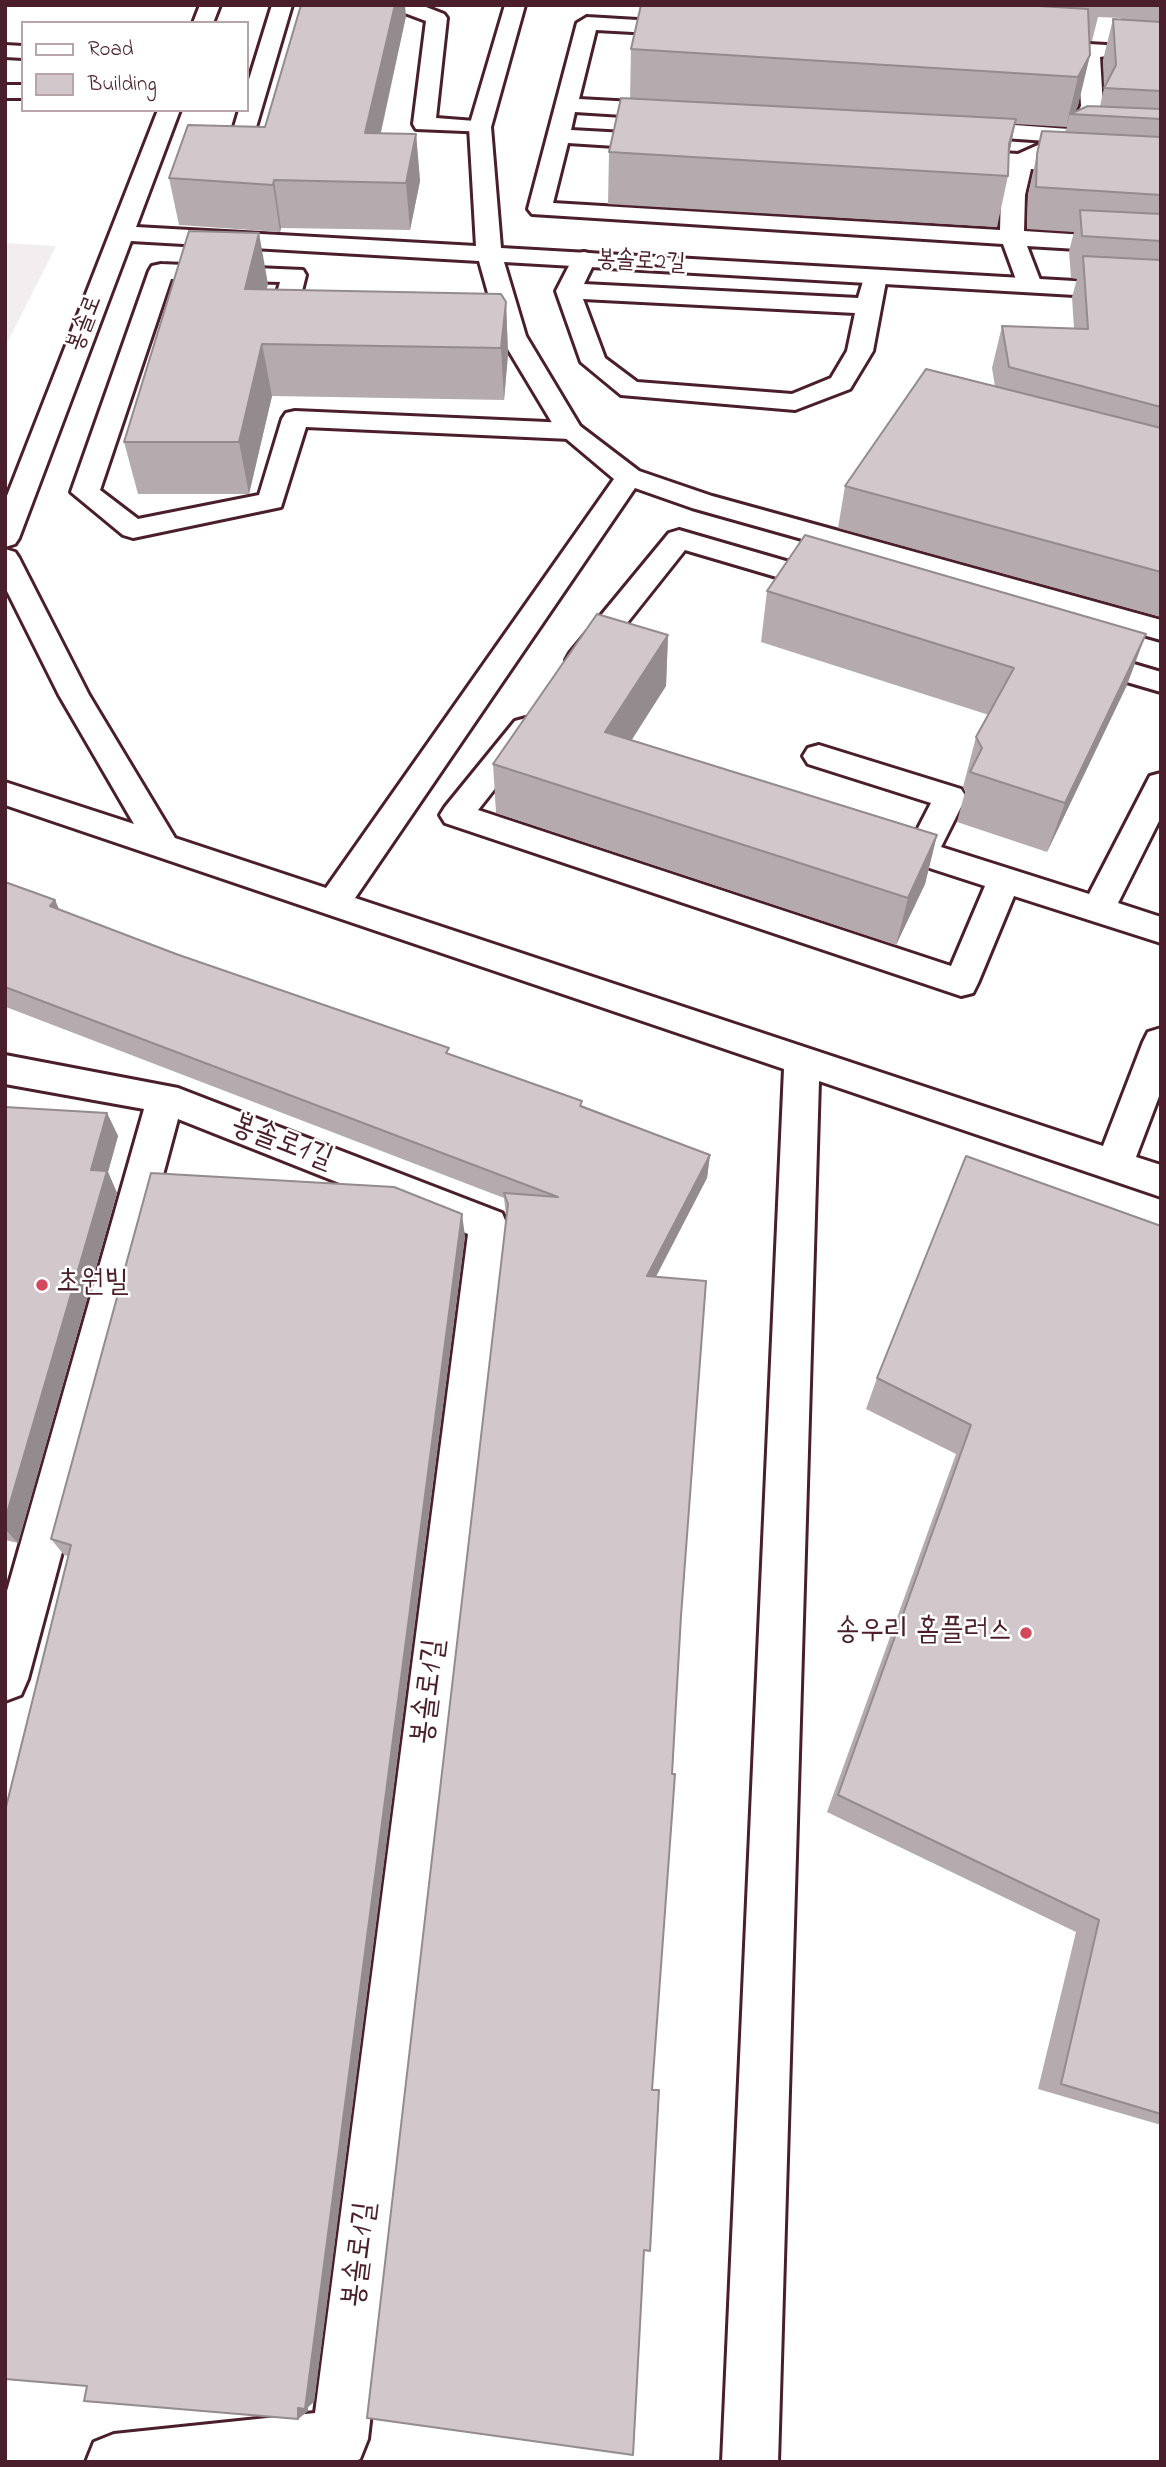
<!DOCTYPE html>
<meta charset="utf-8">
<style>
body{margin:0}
#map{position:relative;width:1166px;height:2467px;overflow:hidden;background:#fff;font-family:"Indie Flower",sans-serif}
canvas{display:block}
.frame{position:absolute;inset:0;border:7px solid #4a1f2b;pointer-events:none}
.legend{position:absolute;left:21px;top:21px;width:228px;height:91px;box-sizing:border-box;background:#fff;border:2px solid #b7a5aa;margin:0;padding:9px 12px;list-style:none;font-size:21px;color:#4a1f2b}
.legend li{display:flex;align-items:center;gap:14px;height:35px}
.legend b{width:35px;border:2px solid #b7a5aa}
</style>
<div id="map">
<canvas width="1166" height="2467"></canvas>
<div class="frame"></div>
<ul class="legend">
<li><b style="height:9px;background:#fff"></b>Road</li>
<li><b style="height:19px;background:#d2c7cb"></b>Building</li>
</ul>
</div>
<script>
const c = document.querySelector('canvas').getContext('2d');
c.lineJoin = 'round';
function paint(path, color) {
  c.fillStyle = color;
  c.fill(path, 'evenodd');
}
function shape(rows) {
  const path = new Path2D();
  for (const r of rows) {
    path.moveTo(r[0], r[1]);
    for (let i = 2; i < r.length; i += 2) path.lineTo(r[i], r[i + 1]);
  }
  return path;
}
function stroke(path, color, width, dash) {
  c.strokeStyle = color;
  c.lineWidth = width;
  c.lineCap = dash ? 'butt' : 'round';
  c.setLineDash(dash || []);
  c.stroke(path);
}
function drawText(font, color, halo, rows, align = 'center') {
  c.font = font + ' "Indie Flower","Poor Story",sans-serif';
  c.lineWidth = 5;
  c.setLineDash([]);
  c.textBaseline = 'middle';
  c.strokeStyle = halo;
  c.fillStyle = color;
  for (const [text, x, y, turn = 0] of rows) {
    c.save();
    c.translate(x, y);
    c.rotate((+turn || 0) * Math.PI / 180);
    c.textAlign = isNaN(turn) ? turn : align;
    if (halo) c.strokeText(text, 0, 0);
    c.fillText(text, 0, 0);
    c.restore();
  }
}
paint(shape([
 [5,243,56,246,5,347]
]), '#f2eeef');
const lane = shape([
 [272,5,292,5,249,151,246,156,230,156,227,151,239,110,247,110,247,86,272,5],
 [391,5,421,5,444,14,447,18,436,118,488,122,491,127,488,132,416,129,413,124,426,21,394,9,391,5],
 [587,17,688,23,698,29,688,35,596,30,579,99,670,104,681,111,670,118,575,112,571,130,662,135,673,142,662,149,568,143,553,203,1000,230,1001,195,1009,167,957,164,946,157,957,150,1018,154,1047,141,960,135,949,128,960,121,1069,129,1081,106,1078,50,1089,44,1106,45,1117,51,1113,55,1100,57,1103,106,1090,130,1161,135,1161,149,1079,143,1051,156,1161,163,1161,177,1031,169,1025,195,1024,231,1161,240,1161,254,1027,246,1042,285,1039,290,1030,292,1021,290,1018,285,1003,244,532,214,528,209,577,23,587,17],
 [5,45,23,46,23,58,5,57,5,45],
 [5,85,23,85,23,98,5,98,5,85],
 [584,252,593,254,596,259,584,284,858,298,866,271,884,271,887,276,873,351,850,389,795,410,621,395,581,362,556,291,575,254,584,252],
 [583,299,855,313,847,351,831,378,792,394,637,382,605,358,583,299],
 [161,264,303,270,306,275,294,323,304,330,300,335,291,338,271,334,267,329,280,282,171,279,100,490,138,519,259,495,282,419,286,413,295,411,570,423,579,425,583,431,579,437,570,439,306,427,281,507,133,538,123,535,71,492,149,271,152,266,161,264],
 [679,530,841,577,845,584,841,591,831,593,685,550,592,667,581,670,570,667,566,660,570,653,669,533,679,530],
 [1083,649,1161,672,1161,692,1072,666,1068,659,1072,652,1083,649],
 [526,718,537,721,542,729,478,810,951,966,985,886,871,849,867,841,871,833,883,829,913,838,931,803,808,764,803,756,808,748,819,745,961,789,966,797,941,847,1089,894,1150,776,1161,773,1161,817,1118,903,1161,917,1161,943,1014,896,978,983,973,993,961,996,445,823,440,815,445,807,515,721,526,718]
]);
const street = shape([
 [200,5,220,5,213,23,193,23,200,5],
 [505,5,525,5,491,127,501,248,1161,286,1161,300,504,262,526,336,580,426,639,471,712,496,1161,620,1161,640,692,508,635,488,355,898,1103,1146,1143,1042,1148,1032,1161,1028,1161,1091,1136,1157,1161,1165,1161,1197,819,1081,778,2462,722,2462,784,1069,5,805,5,782,134,824,59,695,5,587,5,549,15,552,19,558,89,695,175,838,326,888,614,479,557,431,500,336,479,261,131,241,19,538,15,544,5,547,5,501,158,110,180,110,136,227,476,246,469,127,505,5],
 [5,1055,178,1088,502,1213,507,1225,368,2439,360,2459,353,2462,86,2462,94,2442,114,2434,315,2413,468,1234,178,1119,28,1679,21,1695,5,1701,5,1598,144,1109,5,1084,5,1055]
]);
stroke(lane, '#4a1f2b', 6);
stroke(street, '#4a1f2b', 6);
paint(lane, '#fff');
paint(street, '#fff');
paint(shape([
 [641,5,1161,5,1161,617,838,528,845,486,995,387,992,368,1002,326,1074,329,1072,297,1077,279,1071,278,1069,251,1074,232,1027,229,1028,195,1042,131,1065,132,1067,127,1015,124,1009,155,1008,176,997,227,608,204,609,152,630,98,631,49],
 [1098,17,1121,18,1121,20,1113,19,1103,60,1104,88,1100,106,1075,112,1078,105,1090,55,1090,41,1092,41],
 [406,16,381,133,416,134,420,181,410,230,281,228,280,232,179,225,169,178,265,127],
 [268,284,266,289,506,302,508,354,504,400,272,396,249,494,138,494,124,442],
 [767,591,1127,685,1047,852,957,822,965,792,963,787,976,737,989,715,761,642],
 [668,635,666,686,631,740,937,835,925,884,896,945,496,813,493,764],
 [5,882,55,900,59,910,450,1054,710,1155,707,1178,656,1277,681,1616,652,2090,650,2251,506,1215,504,1198,6,1007,5,1008],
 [5,1107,107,1113,118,1136,108,1172,117,1193,18,1543,5,1540],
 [1161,1226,1161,2125,1038,2089,1076,1932,827,1812,956,1454,866,1409,877,1378],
 [465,1236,314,2402,308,2407,308,2411,298,2419,87,2386,68,1556,64,1555,51,1539]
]), '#b5abaf');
paint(shape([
 [395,5,405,5,406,16,370,180,365,133],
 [1090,55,1078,105,1074,114,1070,114,1066,127,1078,77],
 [1016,119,1006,170,1009,144],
 [416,134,420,181,410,230,406,183],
 [274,180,281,228,280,232,273,185],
 [259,233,268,284,254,341,245,289],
 [506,302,508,354,504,400,501,348],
 [262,344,272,396,249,494,239,442],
 [1146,634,1127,685,1047,852,1065,803],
 [668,635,666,686,605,782,605,732],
 [937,835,925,884,896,945,908,898],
 [55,900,66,925,50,906],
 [107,1113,118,1136,108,1172,117,1193,18,1543,5,1529,5,1520,91,1170],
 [710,1155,707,1178,645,1297,647,1276],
 [462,1214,465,1236,314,2402,308,2407,308,2411,298,2419,298,2408]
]), '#938b8e');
const building = shape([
 [301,5,395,5,365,133,416,134,406,183,274,180,273,185,169,178,188,125,265,127,301,5],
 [641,5,1023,5,1088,9,1090,55,1078,77,631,49,641,5],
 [1113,19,1161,22,1161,91,1104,88,1116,65,1113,19],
 [621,98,1016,119,1009,144,1008,176,609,152,621,98],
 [1088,106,1161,109,1161,119,1070,114,1088,106],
 [1042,131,1161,137,1161,195,1036,187,1037,154,1042,131],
 [1080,210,1161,214,1161,241,1082,236,1080,210],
 [189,231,259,233,245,289,501,294,506,302,501,348,262,344,239,442,124,442,189,231],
 [1083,256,1161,260,1161,407,1009,367,1002,326,1088,329,1083,256],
 [926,369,1161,428,1161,572,845,486,926,369],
 [805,535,1146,634,1065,803,970,772,982,748,976,737,1014,668,767,591,805,535],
 [597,614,668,635,605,732,937,835,908,898,493,764,597,614],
 [5,882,55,900,50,906,176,954,449,1048,446,1053,582,1101,580,1106,710,1155,647,1276,706,1281,681,1616,672,1774,675,1774,652,2090,659,2090,650,2251,644,2250,633,2455,367,2418,508,1204,504,1193,558,1197,5,987,5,882],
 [5,1107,107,1113,91,1170,107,1171,5,1520,5,1107],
 [966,1156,1161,1226,1161,2114,1061,2084,1099,1920,838,1795,971,1425,877,1378,966,1156],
 [151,1173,394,1187,462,1214,305,2409,298,2408,298,2419,84,2401,87,2386,5,2379,5,1811,71,1545,51,1539,151,1173]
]);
paint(building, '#d2c7cb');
stroke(building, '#938b8e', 2);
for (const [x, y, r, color] of [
 [42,1285,7,"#d1495b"],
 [1026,1633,7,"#d1495b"]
]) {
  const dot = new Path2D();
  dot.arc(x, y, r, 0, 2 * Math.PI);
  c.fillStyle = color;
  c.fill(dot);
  stroke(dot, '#fff', 2.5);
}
drawText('24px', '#4a1f2b', '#fff', [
 ["봉솔로2길",641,263,3],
 ["봉솔로",86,324,-69]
]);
drawText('30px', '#4a1f2b', '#fff', [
 ["봉솔로1길",281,1144,21],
 ["봉솔로1길",431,1692,-83],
 ["봉솔로1길",362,2255,-83]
]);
drawText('30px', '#4a1f2b', '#fff', [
 ["초원빌",56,1285],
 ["송우리 홈플러스",1012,1633,"right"]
], 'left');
</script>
